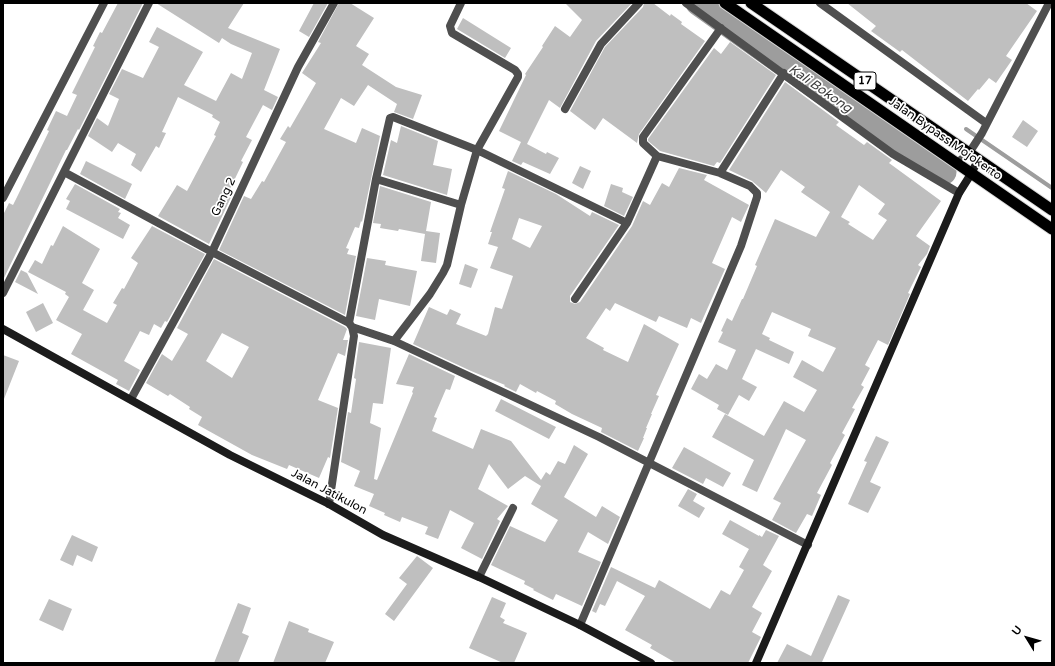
<!DOCTYPE html>
<style>
body{margin:0}
#map{position:relative;width:1055px;height:666px;overflow:hidden;background:#fff;font-family:"Varela Round",sans-serif}
canvas{display:block}
.frame{position:absolute;inset:0;border:4px solid #000;pointer-events:none}
.north{position:absolute;left:1007px;top:618px;width:40px;height:40px;-webkit-text-stroke:3px #fff;paint-order:stroke;rotate:307deg;font-size:11px;font-weight:700;line-height:16px;text-align:center;color:#000}
.north::after{content:'';display:block;margin:auto;width:14px;height:18px;background:#000;clip-path:polygon(50% 0,100% 100%,50% 72%,0 100%)}
</style>
<div id="map">
<canvas width="1055" height="666"></canvas>
<div class="frame"></div>
<div class="north">U</div>
</div>
<script>
const c = document.querySelector('canvas').getContext('2d');
c.lineJoin = 'round';
function shape(rows) {
  const path = new Path2D();
  for (const r of rows) {
    path.moveTo(r[0], r[1]);
    for (let i = 2; i < r.length; i += 2) path.lineTo(r[i], r[i + 1]);
  }
  return path;
}
function stroke(path, color, width, dash) {
  c.strokeStyle = color;
  c.lineWidth = width;
  c.lineCap = dash ? 'butt' : 'round';
  c.setLineDash(dash || []);
  c.stroke(path);
}
function paint(path, color) {
  c.fillStyle = color;
  c.fill(path, 'evenodd');
}
function drawText(font, color, halo, rows, align = 'center') {
  c.font = font + ' "Varela Round",sans-serif';
  c.lineWidth = 3.5;
  c.setLineDash([]);
  c.textBaseline = 'middle';
  c.strokeStyle = halo;
  c.fillStyle = color;
  for (const [text, x, y, turn = 0] of rows) {
    c.save();
    c.translate(x, y);
    c.rotate((+turn || 0) * Math.PI / 180);
    c.textAlign = isNaN(turn) ? turn : align;
    if (halo) c.strokeText(text, 0, 0);
    c.fillText(text, 0, 0);
    c.restore();
  }
}
stroke(shape([
 [966,129,1052,188]
]), '#9d9d9d', 4);
stroke(shape([
 [698,3,823,92,944,172]
]), '#9d9d9d', 25);
paint(shape([
 [118,3,143,3,79,130,78,129,67,150,66,150,3,280,3,215,9,203,13,205,18,195,49,131,47,130,56,111,67,116,77,95,72,93,95,47,93,46,100,32,102,33],
 [156,3,244,3,228,28,280,49,264,90,278,97,272,110,263,105,246,137,252,140,241,161,243,162,230,189,234,191,209,244,158,216,177,185,187,191,216,136,214,135,220,122,212,117,213,115,178,97,162,132,166,133,159,148,156,146,141,172,131,165,136,154,118,143,112,152,88,136,97,118,108,126,119,99,109,94,122,69,143,78,159,47,149,42,157,27,203,52,184,85,216,101,231,73,242,79,252,53,231,44,222,38,219,43],
 [314,3,328,3,309,37,299,31],
 [339,3,350,3,374,18,356,46,369,54,362,65,396,87,422,95,413,119,394,112,397,104,368,85,354,106,341,98,324,129,356,143,362,128,380,136,362,222,361,221,359,228,355,227,346,248,349,249,347,254,356,256,345,315,219,250,244,196,251,199,262,181,264,182,286,142,280,139,288,126,290,128,316,83,302,73,321,43,318,42],
 [565,3,632,3,596,41,560,108,549,100,527,144,546,154,547,152,559,158,550,174,523,162,521,165,512,161,521,142,499,131,526,75,525,74,543,47,542,46,555,26,570,37,582,20],
 [644,3,653,3,670,16,671,14,682,22,681,24,705,41,639,134,637,143,603,118,595,130,570,111,605,47,643,7],
 [847,3,1026,3,1037,11,1006,56,1012,60,996,83,989,78,979,90,978,89,968,101,902,50,900,52,871,31,876,26],
 [463,18,511,48,505,58,457,29],
 [730,42,776,75,720,163,717,162,714,166,660,151,648,141,648,139,714,48,721,54],
 [785,82,839,122,836,125,864,145,867,142,892,160,889,163,941,201,916,236,930,246,927,254,918,265,921,267,908,293,910,294,888,345,878,340,865,365,870,368,861,385,864,387,852,408,855,409,842,433,845,435,830,463,832,465,817,493,821,495,812,516,807,514,796,533,772,520,781,503,773,499,806,440,786,429,757,492,742,485,754,460,712,437,725,414,764,436,784,401,804,412,817,390,793,377,802,360,823,372,836,348,808,336,811,329,772,312,762,334,770,338,769,340,794,352,789,364,756,349,742,379,757,387,749,401,739,395,728,415,717,409,719,405,691,389,699,374,707,379,716,364,727,370,736,350,718,342,723,332,721,331,727,318,732,321,742,299,743,299,757,266,755,265,775,219,816,237,830,212,801,192,805,187,781,170,766,193,752,181,729,170],
 [859,185,885,204,878,214,887,220,873,240,848,224,850,222,841,217],
 [1023,120,1038,131,1027,147,1012,137],
 [401,126,438,141,433,165,452,169,447,195,383,175,391,140,397,143],
 [86,161,132,184,125,199,80,174],
 [580,166,591,171,583,189,572,183],
 [679,168,707,175,704,180,749,205,741,222,732,217,712,263,725,269,701,323,691,318,687,328,659,316,656,322,615,303,610,311,606,308,586,338,604,348,603,350,628,362,644,324,679,344,656,395,659,396,651,414,652,414,646,428,647,428,643,438,644,438,638,451,601,432,602,428,572,414,555,404,556,401,537,391,536,393,520,384,516,392,504,386,505,385,471,371,413,344,429,307,447,315,450,309,461,314,456,324,486,336,488,334,495,307,502,309,513,276,490,268,498,247,488,244,492,232,490,232,505,189,502,188,508,171,556,194,590,216,592,212,619,225,570,296,570,302,575,304,580,302,632,226,643,201,650,205,662,183,669,187],
 [519,218,542,226,530,248,512,239],
 [75,184,120,209,118,212,121,213,118,218,130,225,123,239,66,209,70,201,66,199],
 [611,184,623,188,622,192,633,197,624,216,604,206],
 [380,186,431,202,426,231,440,233,436,263,421,261,425,234,399,229,398,231,380,228,381,224,373,223],
 [63,226,100,249,82,283,94,290,83,310,107,323,117,305,113,303,122,288,124,289,138,263,131,258,152,226,205,254,167,322,165,321,161,328,154,324,149,335,140,331,124,361,140,370,129,391,116,384,118,380,71,354,82,334,56,320,69,297,65,294,66,292,28,272,35,260,42,264,51,245,53,246],
 [367,258,386,261,385,265,417,271,410,306,379,299,375,320,356,316],
 [214,259,345,327,347,329,343,340,348,340,345,356,338,353,318,400,338,408,330,458,328,457,319,478,289,465,287,469,252,455,198,425,202,417,189,409,190,407,170,394,168,396,146,383,162,354,172,361,188,334,177,328],
 [222,333,249,347,232,378,206,361],
 [465,264,478,269,471,288,459,284],
 [21,270,27,273,38,294,15,282],
 [43,303,53,323,36,332,26,312],
 [359,342,391,348,383,404,373,403,370,423,381,428,374,479,377,480,413,393,412,392,414,387,396,384,409,354,455,376,450,390,446,389,434,417,437,418,432,431,473,449,481,429,511,441,541,480,546,472,550,475,558,461,565,464,574,445,588,454,564,497,596,517,602,506,620,517,608,544,588,532,578,552,601,562,582,606,556,594,553,600,533,590,534,589,524,584,525,581,491,565,510,526,545,542,558,520,531,504,541,486,525,476,508,489,489,464,478,489,508,506,497,519,500,521,482,559,461,548,474,523,450,510,438,539,425,534,428,527,402,517,400,522,384,515,385,513,369,506,374,494,354,486,360,471,341,462,348,412,351,413,356,379,354,378],
 [3,355,19,361,4,399,3,399],
 [501,399,556,427,549,439,495,411],
 [876,436,889,442,870,482,881,487,868,513,848,504,867,462,864,461],
 [684,447,731,473,723,487,706,478,703,484,672,468],
 [688,489,697,494,693,501,705,508,699,518,678,506],
 [730,520,759,536,759,535,762,537,766,530,779,536,763,565,772,571,752,607,762,613,752,632,761,637,748,663,676,663,650,648,652,645,625,630,645,596,617,581,605,606,600,604,596,613,592,611,611,567,655,588,659,580,710,609,721,590,730,595,744,570,739,567,749,549,722,534],
 [72,535,98,547,92,562,77,555,73,566,60,560],
 [417,556,433,568,394,621,385,614,407,584,399,578],
 [838,595,850,600,822,662,825,663,777,663,787,644,811,656],
 [492,597,506,603,500,617,505,620,503,623,527,633,514,663,503,663,469,648],
 [49,599,72,609,63,631,39,620],
 [238,603,251,608,242,633,249,636,238,663,214,663],
 [289,621,309,629,308,632,334,642,325,663,273,663]
]), '#bfbfbf');
const trunk = shape([
 [725,3,1052,229],
 [751,3,1052,210]
]);
stroke(trunk, '#dbdbdb', 13);
stroke(shape([
 [686,3,893,154,959,193],
 [820,3,986,123],
 [565,109,601,44,639,3],
 [957,163,969,153,982,133,1049,3],
 [64,172,212,252,349,323,352,327,394,341,599,437,808,545],
 [720,173,784,73],
 [376,179,461,205],
 [3,293,149,3],
 [575,299,627,223],
 [349,323,376,179,390,118,393,117,477,150,627,223,657,156,643,143,643,137,721,28],
 [394,341,430,294,443,273,447,265,461,205,477,150,518,77,518,74,515,70,452,33,450,26,461,3],
 [131,399,212,252,298,67,334,3],
 [329,504,354,336,352,327],
 [479,577,513,508],
 [580,625,741,246,757,197,757,193,750,186,720,173,657,156]
]), '#4f4f4f', 8);
stroke(shape([
 [3,198,104,3]
]), '#4f4f4f', 8);
stroke(shape([
 [3,329,230,455,329,504,383,535,479,577,580,625,651,663],
 [756,663,959,193,971,174,978,160]
]), '#1c1c1c', 8);
stroke(trunk, '#000', 11);
for (const [x, y, w] of [
 [865,81,22]
]) {
  const box = new Path2D();
  box.roundRect(x - w / 2, y - 9, w, 18, 3);
  c.fillStyle = '#fff';
  c.fill(box);
  stroke(box, '#000', 1);
}
drawText('bold 11px', '#000', null, [
 ["17",865,81]
]);
drawText('12px', '#000', '#fff', [
 ["Jalan Bypass Mojokerto",945,139,35],
 ["Gang 2",224,197,-65],
 ["Jalan Jatikulon",329,492,28]
]);
drawText('italic 13px', '#3e3e3e', '#fff', [
 ["Kali Bokong",820,89,35]
]);
</script>
